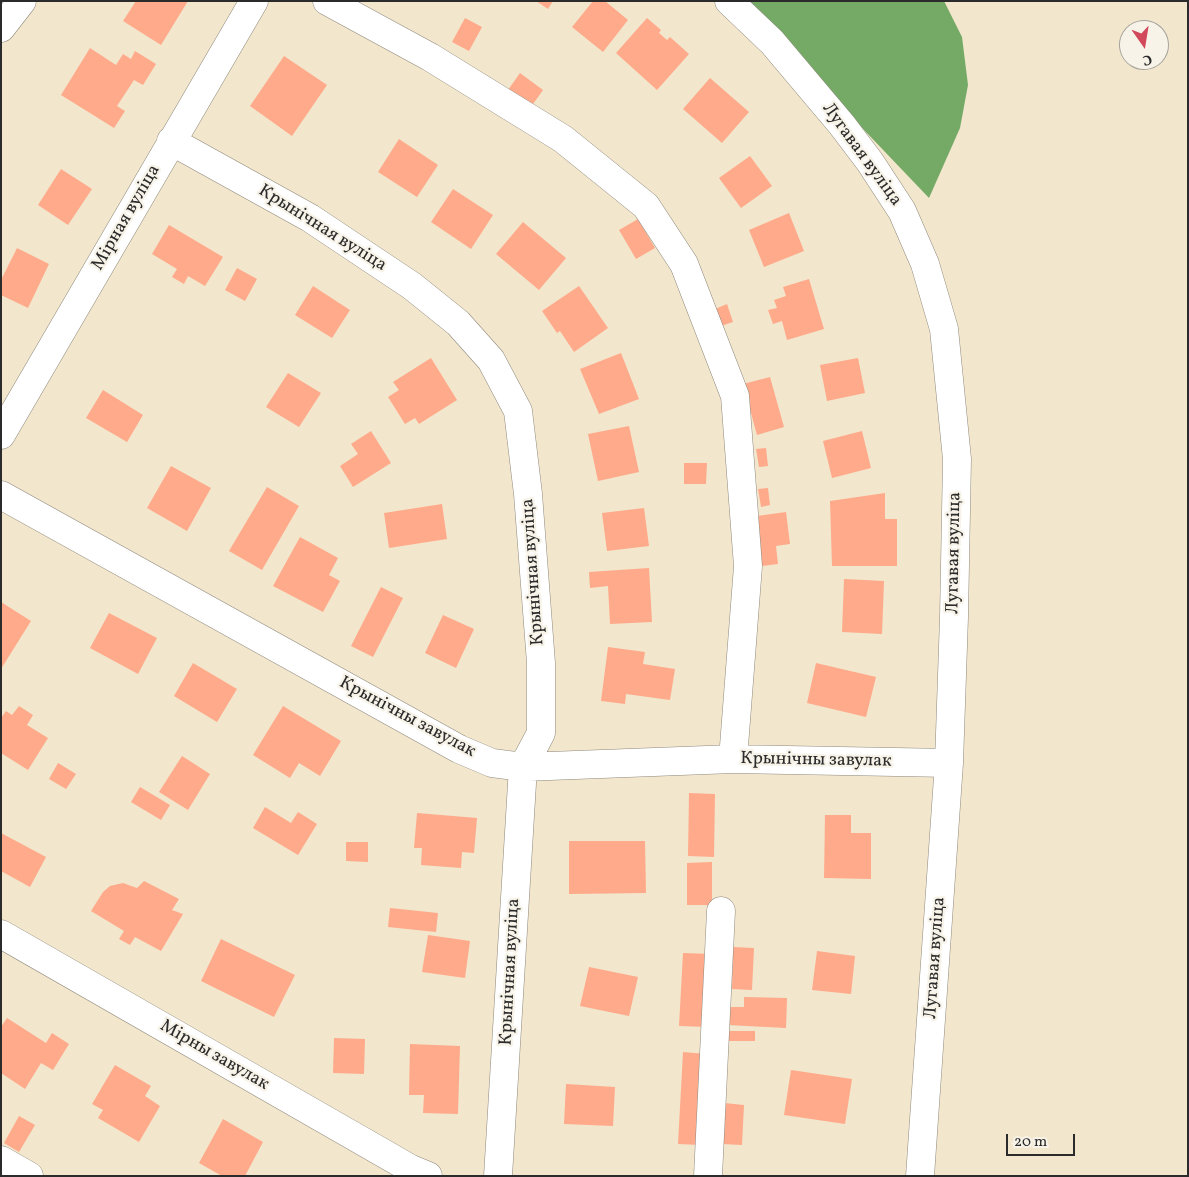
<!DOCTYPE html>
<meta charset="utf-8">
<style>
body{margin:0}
#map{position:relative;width:1189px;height:1177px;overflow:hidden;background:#f2e6cd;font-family:Vollkorn,serif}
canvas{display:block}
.frame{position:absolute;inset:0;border:2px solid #2b2b2b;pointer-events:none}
.north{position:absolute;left:1119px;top:20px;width:50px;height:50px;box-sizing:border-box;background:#f7f3e8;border:1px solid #a5a39c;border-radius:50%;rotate:167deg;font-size:14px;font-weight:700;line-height:20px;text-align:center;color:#2b2b2b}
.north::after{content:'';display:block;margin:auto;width:18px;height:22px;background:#d1495b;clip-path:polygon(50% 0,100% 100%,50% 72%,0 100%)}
.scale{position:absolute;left:1006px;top:1134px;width:69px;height:22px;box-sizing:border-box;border:2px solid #2b2b2b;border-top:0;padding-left:6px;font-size:15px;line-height:18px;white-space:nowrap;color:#2b2b2b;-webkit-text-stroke:4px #f7f3e8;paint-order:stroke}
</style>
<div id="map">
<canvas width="1189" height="1177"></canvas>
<div class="frame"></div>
<div class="north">С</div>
<div class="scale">20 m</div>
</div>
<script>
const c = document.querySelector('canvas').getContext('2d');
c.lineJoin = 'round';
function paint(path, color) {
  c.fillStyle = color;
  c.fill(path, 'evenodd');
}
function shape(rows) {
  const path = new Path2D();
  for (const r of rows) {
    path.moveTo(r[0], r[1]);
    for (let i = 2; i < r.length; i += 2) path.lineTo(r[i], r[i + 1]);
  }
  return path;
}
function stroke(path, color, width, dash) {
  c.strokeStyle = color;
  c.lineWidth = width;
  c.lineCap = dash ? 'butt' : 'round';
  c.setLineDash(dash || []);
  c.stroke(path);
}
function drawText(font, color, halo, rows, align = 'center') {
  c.font = font + ' Vollkorn,serif';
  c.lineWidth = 4.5;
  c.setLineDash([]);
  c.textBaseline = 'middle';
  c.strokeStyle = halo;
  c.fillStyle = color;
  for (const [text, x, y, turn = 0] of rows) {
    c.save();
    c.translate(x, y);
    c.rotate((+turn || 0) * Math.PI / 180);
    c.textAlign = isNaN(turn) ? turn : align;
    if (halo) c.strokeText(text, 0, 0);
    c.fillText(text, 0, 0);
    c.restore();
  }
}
paint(shape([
 [741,1,944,1,962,37,968,85,960,128,929,198]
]), '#74aa66');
paint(shape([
 [136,1,188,1,161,45,123,21],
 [536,1,553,1,548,9],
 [593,1,605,1,628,20,603,52,572,27],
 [465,18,482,27,469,51,452,42],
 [647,18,661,30,659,33,667,40,670,37,689,54,657,90,616,53],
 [90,48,116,65,123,54,131,59,135,51,156,64,143,85,134,80,117,106,125,111,114,128,61,95],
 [284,56,327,85,292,136,250,106],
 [520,73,543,90,531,107,508,90],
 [710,78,749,112,722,143,683,109],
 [399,139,438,165,417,197,378,172],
 [750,156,772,186,741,208,719,178],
 [61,169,92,189,68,225,38,205],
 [453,189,493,215,471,249,431,222],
 [789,213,804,251,764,267,749,230],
 [638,219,655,248,636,259,619,230],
 [523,222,566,258,539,290,496,254],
 [169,225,223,257,205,286,188,276,184,284,172,277,177,269,152,254],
 [17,248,49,264,28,308,1,295,1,280],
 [237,268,257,279,245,301,225,290],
 [809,279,824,329,787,340,782,321,773,324,768,310,777,308,774,300,786,296,783,287],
 [313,286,350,310,332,338,295,315],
 [579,286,608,328,574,352,560,331,557,333,542,311],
 [727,304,733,322,721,326,715,309],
 [621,353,639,399,599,414,580,369],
 [431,358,457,400,419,424,415,418,405,424,388,397,399,390,393,382],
 [858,358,865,393,827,401,820,365],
 [288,373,321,393,299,427,266,407],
 [770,377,784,427,757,435,743,384],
 [103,390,143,415,127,442,86,418],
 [629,426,639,472,598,481,588,434],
 [371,431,391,463,353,487,340,466,358,454,351,444],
 [862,431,871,468,832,478,823,441],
 [766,448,768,466,759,467,756,449],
 [684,463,707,463,706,484,684,484],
 [171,466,211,488,187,531,147,508],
 [267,487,299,506,262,570,229,551],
 [768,488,770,505,761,507,758,489],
 [885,493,885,519,897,519,897,566,832,566,830,501],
 [442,504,447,539,389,548,384,513],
 [644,508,649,546,607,551,602,513],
 [786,512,790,544,776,546,778,564,762,566,757,516],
 [300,537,338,558,329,575,340,581,323,612,273,586],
 [649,568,652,622,610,624,608,586,590,588,589,572],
 [844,579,884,581,882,634,842,632],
 [381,587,403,598,373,657,351,646],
 [1,602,31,621,1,669],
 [109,613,157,638,138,674,90,648],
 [443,615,474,629,456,668,425,653],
 [608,647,645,652,643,664,675,669,670,700,626,694,625,704,601,701],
 [193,663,237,689,217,722,174,696],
 [816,663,876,677,866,717,807,703],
 [19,706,33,715,27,725,48,738,28,770,1,753,1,718,6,711,12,715],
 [283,706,341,741,320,776,299,763,290,778,253,755],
 [182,756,210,774,188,810,159,792],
 [58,763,76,774,66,789,49,779],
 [140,787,170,805,161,820,131,802],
 [689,793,715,794,714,857,688,856],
 [265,807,291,823,298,812,317,824,298,855,253,828],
 [417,813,477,818,474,853,462,852,461,868,421,865,422,848,414,848],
 [825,815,851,815,851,833,871,833,871,879,824,878],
 [1,833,46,857,30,887,1,871],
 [569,841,645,841,646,893,569,894],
 [346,842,368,842,368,862,346,861],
 [712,862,712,905,687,905,687,863],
 [144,881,179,899,172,910,183,914,161,951,135,937,130,945,119,939,124,931,91,911,103,892,110,886,123,883,137,888],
 [390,908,438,913,436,932,388,927],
 [428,935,470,941,465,978,422,972],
 [221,939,295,975,274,1017,201,981],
 [733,947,754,948,752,990,732,989],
 [817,951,855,956,851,994,812,990],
 [683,953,712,954,708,1027,679,1026],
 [589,967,638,977,629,1016,580,1006],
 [744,997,787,998,786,1028,727,1025,728,1007,744,1007],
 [7,1018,46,1043,52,1033,69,1044,53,1070,41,1063,25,1089,1,1073,1,1027],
 [728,1031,755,1031,755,1041,728,1041],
 [334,1038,365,1039,364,1074,333,1073],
 [410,1044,460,1046,458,1114,423,1113,424,1095,409,1095],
 [683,1052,706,1054,701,1145,678,1144],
 [115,1065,151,1086,145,1096,160,1106,139,1142,98,1118,103,1110,92,1104],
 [791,1070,852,1079,845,1124,784,1115],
 [566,1084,615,1087,613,1126,564,1124],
 [724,1103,744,1105,742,1145,722,1144],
 [19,1116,35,1125,19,1152,4,1143],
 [223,1119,263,1142,245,1176,222,1176,199,1163]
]), '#ffaa8a');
const minor = shape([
 [327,1,430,57,563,139,646,206,684,264,735,396,748,566,733,759],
 [729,1,772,42,842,125,870,162,902,211,925,264,944,329,957,459,954,617,949,763,920,1176],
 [1,28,22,1],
 [171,141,310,218,412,286,458,323,491,360,518,411,528,494,541,663,541,733,523,767,498,1176],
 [1,435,254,1],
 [1,495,459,749,492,763,523,767,733,759,949,763],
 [1,934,411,1169,428,1176],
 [1,1160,29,1176],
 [708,1176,721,911]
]);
stroke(minor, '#8e887c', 29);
stroke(minor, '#fff', 28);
drawText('18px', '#2b2b2b', '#f7f3e8', [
 ["Лугавая вуліца",861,155,54],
 ["Мірная вуліца",127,218,-60],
 ["Крынічная вуліца",322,229,32],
 ["Лугавая вуліца",955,553,-89],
 ["Крынічная вуліца",534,572,-94],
 ["Крынічны завулак",407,718,28],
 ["Крынічны завулак",816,761,1],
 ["Лугавая вуліца",936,958,-86],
 ["Крынічная вуліца",511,972,-87],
 ["Мірны завулак",214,1056,30]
]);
</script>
